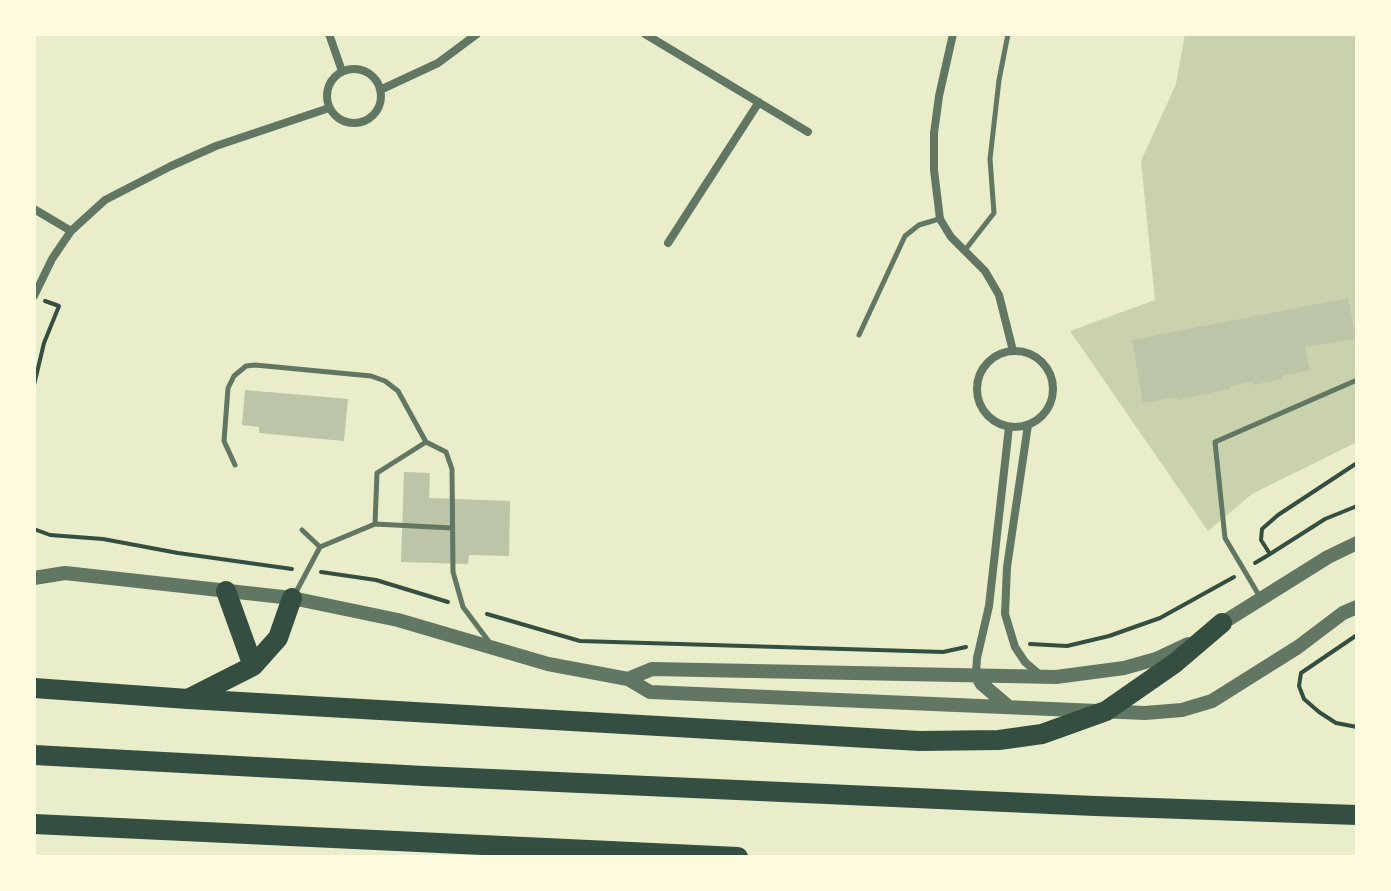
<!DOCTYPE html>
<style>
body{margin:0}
#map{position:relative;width:1391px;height:891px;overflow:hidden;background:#e9edc9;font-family:Lato,sans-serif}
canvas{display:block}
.frame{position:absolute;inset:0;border:36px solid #fefae0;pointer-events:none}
</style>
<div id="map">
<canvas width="1391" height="891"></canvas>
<div class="frame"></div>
</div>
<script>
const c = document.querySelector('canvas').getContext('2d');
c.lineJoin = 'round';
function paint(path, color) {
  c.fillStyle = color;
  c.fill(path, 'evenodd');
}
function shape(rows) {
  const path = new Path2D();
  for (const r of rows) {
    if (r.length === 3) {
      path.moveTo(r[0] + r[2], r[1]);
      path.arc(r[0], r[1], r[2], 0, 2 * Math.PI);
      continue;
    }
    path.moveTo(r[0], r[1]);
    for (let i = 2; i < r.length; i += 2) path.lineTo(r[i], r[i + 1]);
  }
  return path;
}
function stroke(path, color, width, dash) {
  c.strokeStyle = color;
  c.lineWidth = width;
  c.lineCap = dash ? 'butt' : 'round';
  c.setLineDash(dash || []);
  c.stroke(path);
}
paint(shape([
 [1185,34,1357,34,1357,442,1252,494,1208,531,1070,331,1155,300,1141,161,1176,84]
]), '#cad2ad');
paint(shape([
 [1348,298,1356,339,1305,347,1310,370,1282,376,1282,379,1254,385,1253,382,1230,386,1230,389,1177,400,1177,397,1143,403,1132,340],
 [245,390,348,399,344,441,259,433,259,427,242,425],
 [404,472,430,473,429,498,510,501,509,556,469,555,468,564,401,562]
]), '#bcc5a7');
stroke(shape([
 [34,385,44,343,59,306,45,301],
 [34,529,50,535,103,539,178,553,292,569],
 [1270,554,1325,519,1357,506],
 [1255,563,1270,554,1261,540,1262,529,1278,515,1357,463],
 [321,572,376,580,448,602],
 [487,614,580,641,943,652,966,647],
 [1357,635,1301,673,1299,686,1304,699,1319,712,1336,723,1357,727],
 [1030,644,1067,646,1109,636,1160,618,1234,577]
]), '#344e41', 4);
stroke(shape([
 [965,250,994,213,990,159,999,80,1008,34],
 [859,335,905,236,919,225,939,219],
 [235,465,224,441,228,388,234,376,246,366,255,365,371,376,385,381,398,391,426,442],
 [375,524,377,473,426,442,446,452,452,469,453,572,463,607,490,643],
 [320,547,375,524,452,528],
 [295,594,320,547,302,530],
 [1260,597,1225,538,1215,442,1357,380]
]), '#617663', 5);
stroke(shape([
 [329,34,342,71],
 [645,34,808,132],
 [953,34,939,96,934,133,934,170,940,219,951,237,985,271,999,295,1013,351],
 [354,96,27],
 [380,90,438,63,477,34],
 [34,209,71,231],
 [668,243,759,102],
 [34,296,52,259,71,231,105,200,171,166,216,146,329,108],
 [1015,389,38],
 [1028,425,1007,567,1005,614,1015,647,1025,662,1040,675],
 [976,674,977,658,989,606,1009,427]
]), '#617663', 8);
stroke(shape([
 [34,578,65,573,292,598,398,620,548,664,628,679,650,692,1145,713,1182,710,1212,701,1298,647,1343,613,1357,607],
 [1216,627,1328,557,1357,543],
 [976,674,982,684,1009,707],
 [628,679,652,669,1056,677,1124,668,1156,659,1188,644]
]), '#617663', 14);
stroke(shape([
 [253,666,278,638,292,598],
 [34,688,188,699,920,741,999,740,1042,734,1106,711,1175,663,1222,623],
 [188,699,253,666,226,591],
 [34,755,424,776,1095,806,1357,815],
 [34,824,738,857]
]), '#344e41', 20);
</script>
